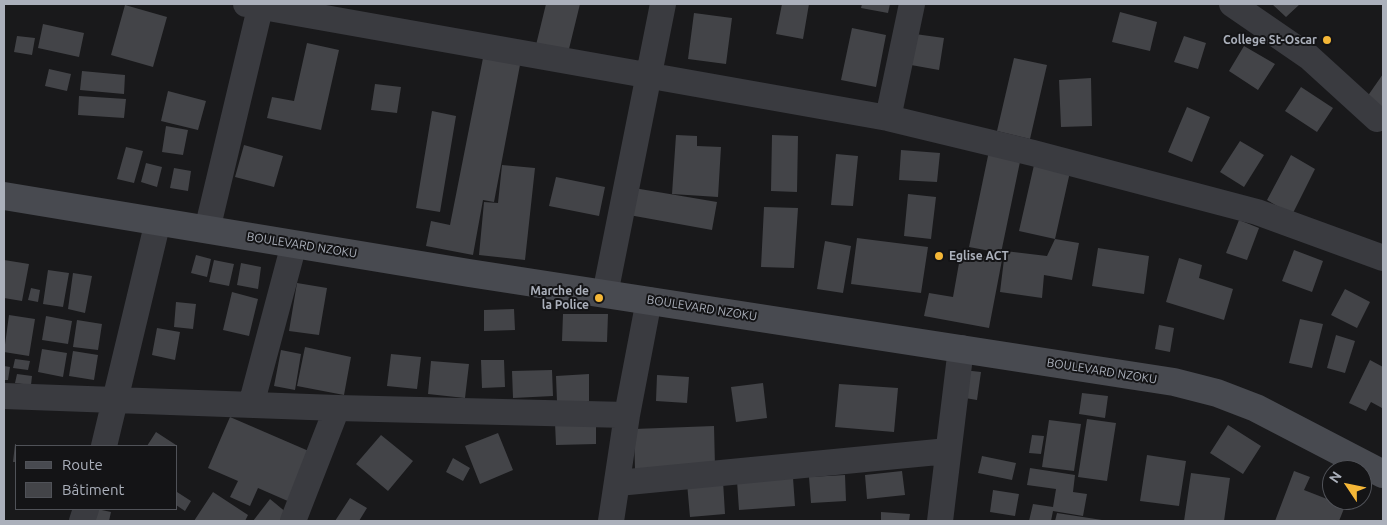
<!DOCTYPE html>
<meta charset="utf-8">
<style>
body{margin:0}
#map{position:relative;width:1387px;height:525px;overflow:hidden;background:#19191b;font-family:Ubuntu,sans-serif}
canvas{display:block}
.frame{position:absolute;inset:0;border:5px solid #abb0bb;pointer-events:none}
.legend{position:absolute;left:15px;top:445px;width:162px;height:65px;box-sizing:border-box;background:#141416;border:1px solid #505258;margin:0;padding:6px 9px;list-style:none;font-size:15px;color:#abb0bb}
.legend li{display:flex;align-items:center;gap:10px;height:25px}
.legend b{width:25px;border:1px solid #505258}
.north{position:absolute;left:1322px;top:460px;width:50px;height:50px;box-sizing:border-box;background:#141416;border:1px solid #505258;border-radius:50%;rotate:304deg;font-size:14px;font-weight:700;line-height:20px;text-align:center;color:#abb0bb}
.north::after{content:'';display:block;margin:auto;width:18px;height:22px;background:#f5b737;clip-path:polygon(50% 0,100% 100%,50% 72%,0 100%)}
</style>
<div id="map">
<canvas width="1387" height="525"></canvas>
<div class="frame"></div>
<ul class="legend">
<li><b style="height:6px;background:#484a50"></b>Route</li>
<li><b style="height:14px;background:#434448"></b>Bâtiment</li>
</ul>
<div class="north">N</div>
</div>
<script>
const c = document.querySelector('canvas').getContext('2d');
c.lineJoin = 'round';
function paint(path, color) {
  c.fillStyle = color;
  c.fill(path, 'evenodd');
}
function shape(rows) {
  const path = new Path2D();
  for (const r of rows) {
    path.moveTo(r[0], r[1]);
    for (let i = 2; i < r.length; i += 2) path.lineTo(r[i], r[i + 1]);
  }
  return path;
}
function stroke(path, color, width, dash) {
  c.strokeStyle = color;
  c.lineWidth = width;
  c.lineCap = dash ? 'butt' : 'round';
  c.setLineDash(dash || []);
  c.stroke(path);
}
function drawText(font, color, halo, rows, align = 'center') {
  c.font = font + ' Ubuntu,sans-serif';
  c.lineWidth = 4;
  c.setLineDash([]);
  c.textBaseline = 'middle';
  c.strokeStyle = halo;
  c.fillStyle = color;
  for (const [text, x, y, turn = 0] of rows) {
    c.save();
    c.translate(x, y);
    c.rotate((+turn || 0) * Math.PI / 180);
    c.textAlign = isNaN(turn) ? turn : align;
    if (halo) c.strokeText(text, 0, 0);
    c.fillText(text, 0, 0);
    c.restore();
  }
}
paint(shape([
 [546,4,580,4,568,53,536,45],
 [782,4,809,4,803,39,776,34],
 [862,4,890,4,888,13,861,8],
 [1272,4,1300,4,1286,17],
 [125,5,167,17,153,67,111,55],
 [1120,12,1157,22,1150,51,1112,42],
 [694,13,732,18,726,64,688,59],
 [43,24,84,33,79,57,38,48],
 [852,28,886,35,876,87,841,80],
 [915,34,944,38,939,70,911,65],
 [17,36,35,38,32,55,14,52],
 [1184,36,1206,43,1198,69,1174,62],
 [307,43,339,50,321,130,267,118,272,97,294,101],
 [1244,46,1275,64,1258,90,1229,71],
 [483,58,520,65,494,202,483,200,473,255,426,246,431,221,450,225],
 [1014,58,1047,65,1030,139,997,131],
 [49,69,71,74,67,91,45,86],
 [82,71,125,75,124,94,80,90],
 [1383,74,1383,109,1367,97],
 [1091,78,1092,126,1061,127,1059,80],
 [375,84,401,87,397,113,371,110],
 [1301,87,1333,108,1317,132,1285,111],
 [168,91,206,101,198,130,161,121],
 [79,96,126,99,124,118,78,115],
 [1187,107,1210,117,1192,162,1168,152],
 [432,111,456,116,440,212,416,208],
 [166,126,188,130,183,155,162,152],
 [676,135,697,136,697,146,721,147,718,197,672,194],
 [772,135,798,136,797,192,771,191],
 [1240,141,1264,155,1244,187,1220,172],
 [244,145,283,156,274,187,235,177],
 [126,147,143,151,134,183,117,179],
 [901,150,940,153,937,182,899,180],
 [989,151,1021,157,1001,253,969,247],
 [836,154,858,156,853,206,831,205],
 [1291,155,1315,169,1292,215,1267,200],
 [146,163,162,167,157,187,141,182],
 [502,165,535,168,525,260,479,255,484,202,498,203],
 [1034,165,1070,172,1055,239,1019,231],
 [174,168,191,171,188,191,170,188],
 [556,177,605,187,599,216,549,206],
 [634,188,717,202,712,230,629,215],
 [908,194,936,197,931,239,904,236],
 [764,207,798,208,794,268,761,267],
 [1239,220,1259,228,1247,260,1226,253],
 [857,238,928,247,921,293,851,284],
 [1055,239,1079,243,1072,280,1044,275,1042,298,1000,292,1005,251,1047,256],
 [825,241,851,246,843,293,817,289],
 [1098,248,1149,256,1144,294,1092,286],
 [1294,250,1323,261,1312,292,1282,281],
 [961,252,1002,260,989,328,924,316,929,293,953,297],
 [196,255,211,259,207,277,191,273],
 [1179,258,1202,265,1199,278,1233,289,1224,320,1166,302],
 [4,260,29,264,22,301,4,298],
 [214,260,234,264,229,286,209,282],
 [241,263,261,267,258,289,237,285],
 [48,270,69,273,63,307,43,304],
 [73,273,92,276,85,313,68,309],
 [297,283,327,288,319,335,289,331],
 [31,288,40,290,38,302,28,300],
 [1345,289,1370,302,1357,328,1331,315],
 [232,292,258,299,249,336,223,330],
 [176,302,196,304,193,329,174,327],
 [514,309,515,330,484,331,484,310],
 [563,314,608,314,607,342,562,341],
 [9,315,35,319,29,356,4,352],
 [46,316,72,321,68,344,42,340],
 [1300,319,1323,324,1312,368,1289,363],
 [77,320,102,324,98,350,73,347],
 [1159,325,1174,328,1170,352,1155,349],
 [157,328,180,332,175,360,152,355],
 [1336,335,1355,341,1345,373,1327,368],
 [305,347,351,357,344,395,297,386],
 [42,349,67,353,63,377,38,372],
 [281,350,301,354,295,390,274,386],
 [73,351,98,355,94,380,69,376],
 [391,354,421,357,417,389,387,386],
 [15,359,30,361,28,370,13,368],
 [481,360,504,360,505,387,482,388],
 [1370,360,1383,367,1383,406,1382,408,1371,402,1366,411,1349,403],
 [431,361,469,364,465,398,428,394],
 [4,366,10,367,8,380,4,380],
 [552,370,553,396,513,398,512,371],
 [963,370,981,372,977,400,959,397],
 [17,374,32,376,31,385,15,383],
 [589,374,589,401,557,402,556,376],
 [657,375,689,377,687,403,656,401],
 [763,383,767,418,736,422,731,387],
 [839,384,898,388,894,432,835,427],
 [1082,393,1108,396,1105,418,1079,414],
 [230,417,311,452,290,502,258,488,250,506,230,497,238,481,208,468],
 [1087,419,1116,423,1107,481,1078,477],
 [1049,420,1081,424,1074,471,1042,467],
 [596,422,596,444,556,445,555,423],
 [1228,425,1261,446,1243,474,1210,453],
 [714,426,715,467,635,470,634,429],
 [156,432,176,445,175,446,147,446],
 [498,433,513,470,480,484,465,446],
 [381,435,413,461,388,491,356,464],
 [1032,435,1044,436,1041,454,1029,453],
 [15,444,16,444,16,462,13,462],
 [1147,455,1186,461,1179,506,1140,501],
 [982,456,1016,463,1012,480,978,473],
 [453,458,470,468,463,481,446,472],
 [1030,468,1075,475,1073,492,1087,494,1083,516,1053,511,1051,521,1029,521,1033,504,1053,507,1056,489,1027,485],
 [902,471,905,495,867,499,865,475],
 [1294,471,1310,477,1304,490,1345,506,1339,521,1275,521],
 [1191,473,1230,478,1224,521,1184,521],
 [845,475,846,501,811,503,809,477],
 [793,478,795,506,739,510,737,481],
 [723,481,725,514,690,517,687,483],
 [993,490,1019,494,1015,516,990,512],
 [177,492,191,501,185,511,176,505],
 [213,492,248,515,245,521,194,521],
 [350,498,367,508,359,521,335,521],
 [270,499,287,513,281,521,253,521],
 [97,509,111,512,109,521,94,521],
 [881,512,910,514,909,521,881,521],
 [1057,513,1102,520,1102,521,1055,521]
]), '#434448');
stroke(shape([
 [246,4,888,118,1033,153,1257,212,1383,258],
 [1232,4,1309,57,1377,119],
 [888,118,912,4],
 [207,230,261,4],
 [605,294,663,4],
 [4,396,337,408,627,415],
 [251,405,294,244],
 [104,446,158,221],
 [618,483,948,451],
 [82,521,86,509],
 [293,521,337,408],
 [611,521,627,415,649,300],
 [940,521,961,348]
]), '#3a3b40', 26);
stroke(shape([
 [4,196,469,273,1174,382,1217,393,1256,408,1383,474]
]), '#484a50', 28);
for (const [x, y, r, color] of [
 [1327,40,5,"#f5b737"],
 [939,256,5,"#f5b737"],
 [599,298,5,"#f5b737"]
]) {
  const dot = new Path2D();
  dot.arc(x, y, r, 0, 2 * Math.PI);
  c.fillStyle = color;
  c.fill(dot);
  stroke(dot, '#141416', 2);
}
drawText('bold 12px', '#abb0bb', '#141416', [
 ["College St-Oscar",1317,40],
 ["Eglise ACT",949,256,"left"],
 ["Marche de",589,291],
 ["la Police",589,305]
], 'right');
drawText('12px', '#abb0bb', '#141416', [
 ["BOULEVARD NZOKU",302,245,9],
 ["BOULEVARD NZOKU",702,308,9],
 ["BOULEVARD NZOKU",1102,371,9]
]);
</script>
